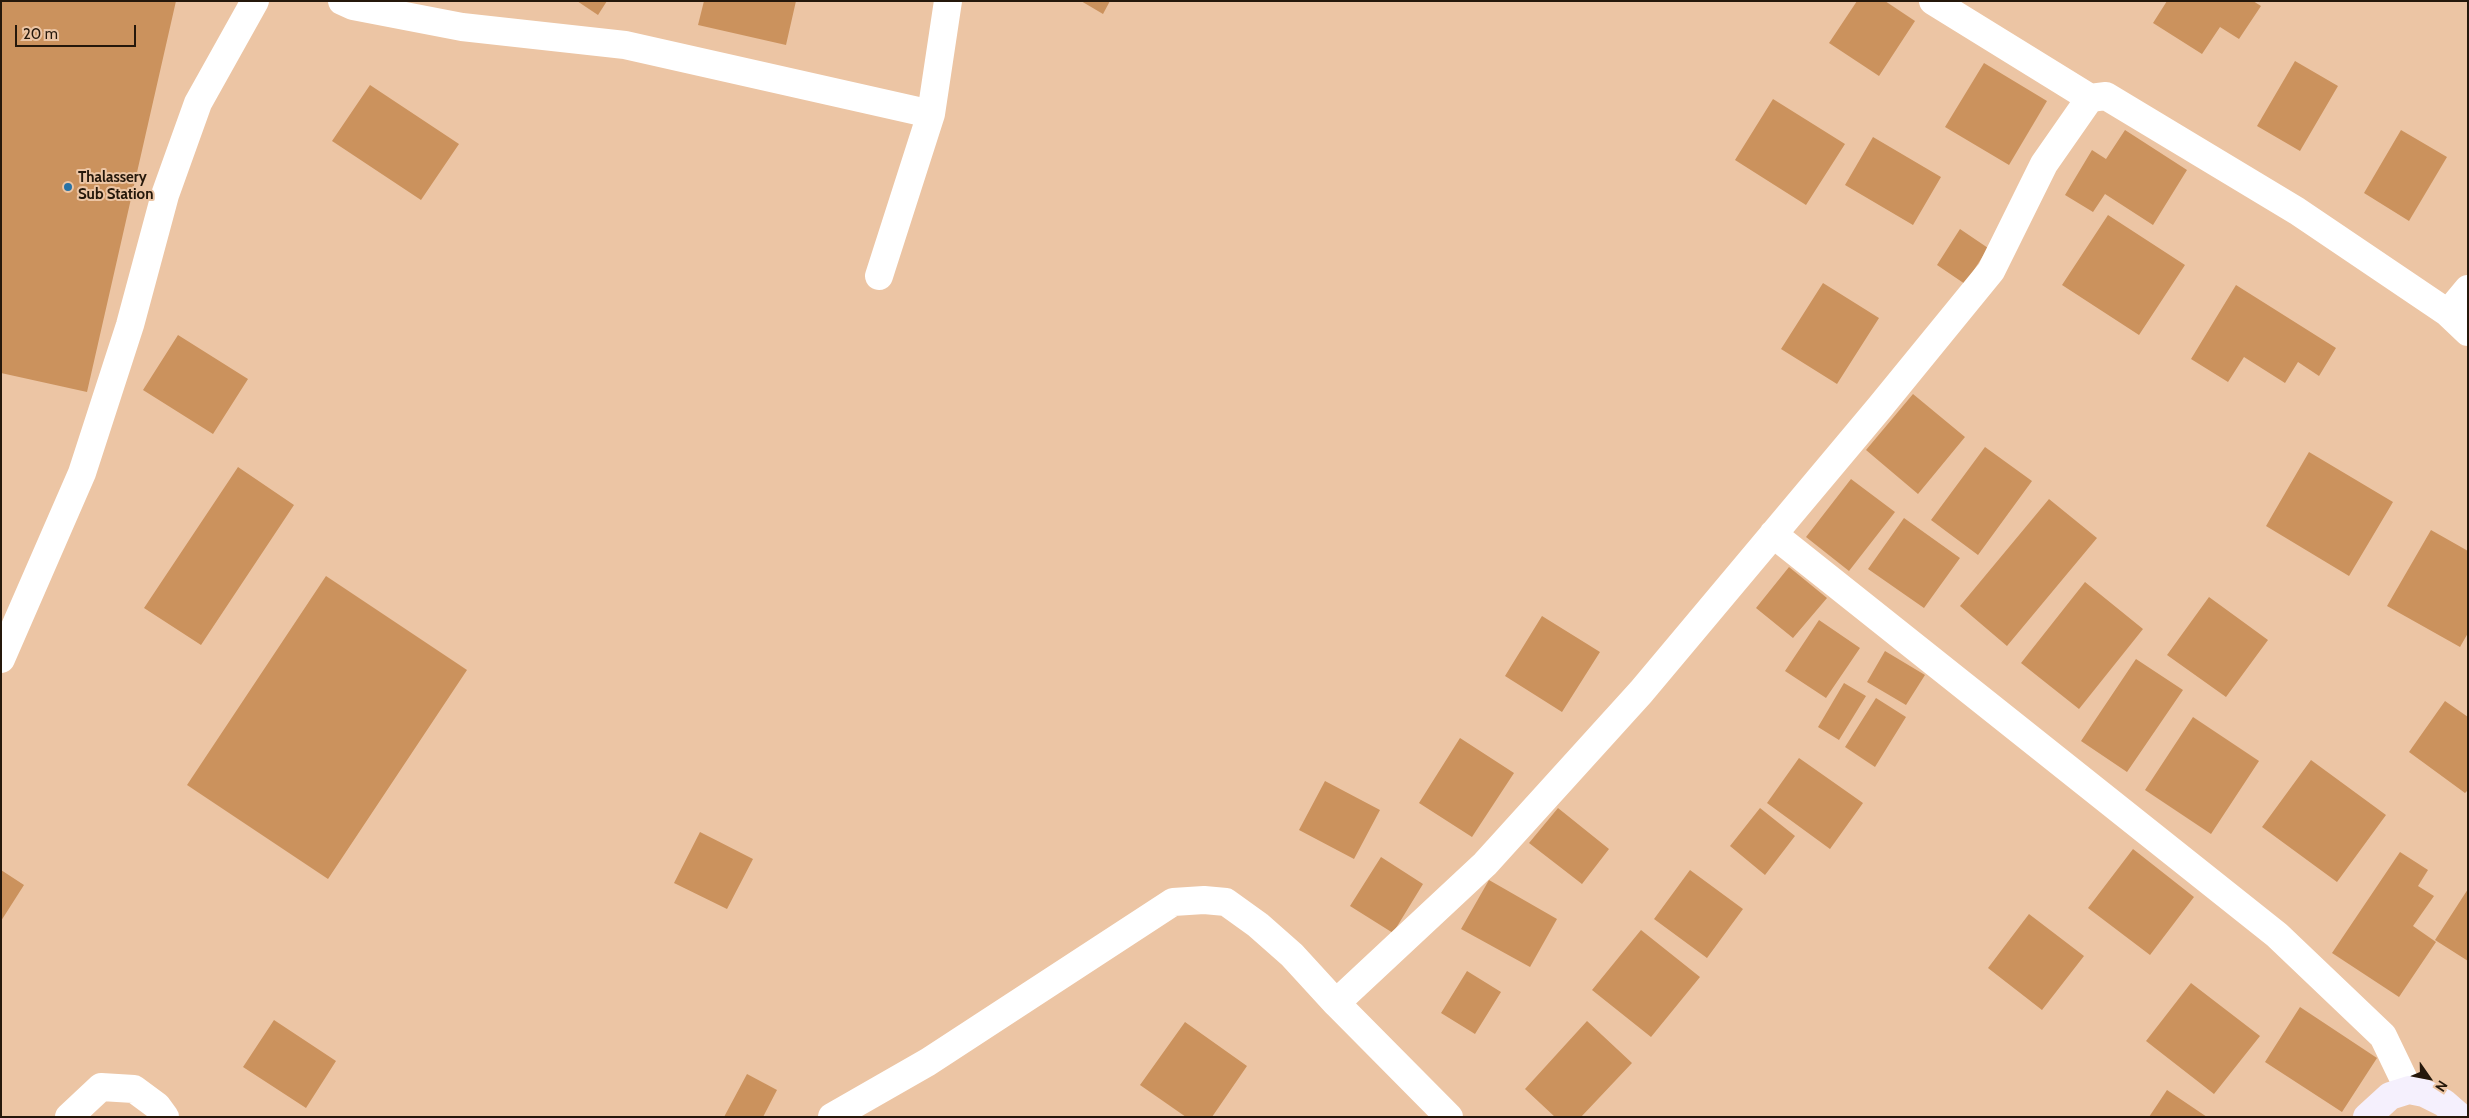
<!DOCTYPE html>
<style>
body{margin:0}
#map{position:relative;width:2469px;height:1118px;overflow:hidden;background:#ecc5a4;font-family:Cabin,sans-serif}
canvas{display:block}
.frame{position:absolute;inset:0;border:2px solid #25180b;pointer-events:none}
.north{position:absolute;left:2404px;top:1053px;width:50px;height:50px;-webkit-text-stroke:4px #ecc5a4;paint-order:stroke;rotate:123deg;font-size:14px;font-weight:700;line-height:20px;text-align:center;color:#25180b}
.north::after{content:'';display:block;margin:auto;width:18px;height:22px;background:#25180b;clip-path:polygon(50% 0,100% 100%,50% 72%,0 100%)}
.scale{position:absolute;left:15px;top:25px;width:121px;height:22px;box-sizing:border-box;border:2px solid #25180b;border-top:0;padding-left:6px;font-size:15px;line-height:18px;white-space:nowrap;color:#25180b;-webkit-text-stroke:4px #ecc5a4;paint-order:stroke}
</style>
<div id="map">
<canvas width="2469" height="1118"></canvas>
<div class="frame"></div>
<div class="north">N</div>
<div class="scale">20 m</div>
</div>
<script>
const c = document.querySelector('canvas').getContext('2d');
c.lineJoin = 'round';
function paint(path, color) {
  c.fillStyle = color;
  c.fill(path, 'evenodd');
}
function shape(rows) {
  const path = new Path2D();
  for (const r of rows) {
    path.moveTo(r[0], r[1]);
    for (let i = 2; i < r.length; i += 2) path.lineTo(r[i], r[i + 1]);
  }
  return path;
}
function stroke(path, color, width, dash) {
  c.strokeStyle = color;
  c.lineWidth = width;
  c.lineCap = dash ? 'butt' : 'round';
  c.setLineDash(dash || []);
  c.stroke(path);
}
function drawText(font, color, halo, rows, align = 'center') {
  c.font = font + ' Cabin,sans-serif';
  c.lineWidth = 4;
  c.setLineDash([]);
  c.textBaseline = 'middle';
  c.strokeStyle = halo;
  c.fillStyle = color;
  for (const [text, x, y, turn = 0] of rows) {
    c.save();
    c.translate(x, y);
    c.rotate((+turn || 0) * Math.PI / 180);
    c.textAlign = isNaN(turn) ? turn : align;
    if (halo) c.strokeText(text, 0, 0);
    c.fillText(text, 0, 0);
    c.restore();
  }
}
paint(shape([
 [1,1,176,1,87,392,1,373],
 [577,1,607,1,598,15],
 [704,1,796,1,786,45,698,25],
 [1081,1,1110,1,1103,14],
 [1857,1,1885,1,1915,21,1879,76,1829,43],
 [2167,1,2253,1,2261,6,2239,39,2220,27,2202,54,2153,23],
 [2295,61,2338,86,2300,151,2257,126],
 [1984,63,2047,101,2009,165,1945,127],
 [370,85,459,144,421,200,332,141],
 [1773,99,1845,144,1806,205,1735,160],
 [2125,130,2187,170,2153,225,2105,194,2093,212,2065,195,2092,150,2106,159],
 [2401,130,2447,157,2409,221,2364,193],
 [1873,137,1941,177,1913,225,1845,185],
 [2108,215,2185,265,2139,335,2062,285],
 [1960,229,1988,248,1965,284,1937,265],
 [1823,283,1879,318,1837,384,1781,349],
 [2236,285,2336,348,2319,376,2298,362,2285,383,2244,357,2228,382,2191,359],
 [178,335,248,379,213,434,143,390],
 [1913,394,1965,437,1918,494,1866,450],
 [1985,447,2032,481,1978,555,1931,520],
 [2309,452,2393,502,2349,576,2266,526],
 [238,467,294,505,201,645,144,608],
 [1851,479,1895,512,1849,571,1806,537],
 [2049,499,2097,538,2007,646,1960,606],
 [1904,518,1960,558,1924,608,1868,569],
 [2431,530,2468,551,2468,633,2460,647,2387,606],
 [1789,567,1827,598,1793,638,1756,608],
 [326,576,467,670,328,879,187,785],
 [2085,582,2143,629,2079,709,2021,663],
 [2209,597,2268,640,2226,697,2167,655],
 [1542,616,1600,652,1562,712,1505,676],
 [1819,620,1860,648,1826,698,1785,671],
 [1885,651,1925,675,1906,705,1867,682],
 [2136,659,2183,690,2127,772,2081,741],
 [1844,683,1866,696,1839,740,1818,727],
 [1876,698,1906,717,1875,767,1845,747],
 [2445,701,2468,717,2468,790,2465,793,2409,752],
 [2193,717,2259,761,2211,834,2145,790],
 [1460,738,1514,773,1472,837,1419,803],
 [1799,758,1863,803,1830,849,1767,803],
 [2311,760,2386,815,2337,882,2262,827],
 [1325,781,1380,810,1354,859,1299,830],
 [1558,808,1609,849,1582,884,1529,843],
 [1760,808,1795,836,1765,875,1730,846],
 [700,832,753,859,727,909,674,883],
 [2133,849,2194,897,2150,955,2088,908],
 [2400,852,2428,870,2418,886,2434,896,2413,926,2436,942,2399,997,2332,953],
 [1381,857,1423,884,1393,933,1350,906],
 [1,870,24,885,1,921],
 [1690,870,1743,909,1707,958,1654,919],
 [1489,880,1557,919,1530,967,1461,929],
 [2468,889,2468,961,2435,940],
 [2029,914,2084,956,2042,1010,1988,968],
 [1641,930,1700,977,1651,1037,1592,990],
 [1467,971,1501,992,1475,1034,1441,1013],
 [2191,983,2260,1036,2214,1094,2146,1041],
 [2300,1007,2377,1058,2342,1112,2265,1062],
 [274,1020,336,1061,306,1108,243,1067],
 [1587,1021,1632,1063,1581,1117,1555,1117,1525,1089],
 [1185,1022,1247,1066,1212,1117,1186,1117,1140,1085],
 [747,1074,777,1090,763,1117,724,1117],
 [2167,1090,2207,1117,2149,1117]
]), '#cb925d');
stroke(shape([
 [342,1,353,6,462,27,625,45,931,114],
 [1933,1,2090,98],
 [879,276,931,114,948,1],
 [2448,313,2468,289],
 [1773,534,2277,935,2383,1036,2409,1090],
 [1,659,82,473,130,325,165,195,198,103,255,1],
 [69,1117,101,1087,134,1089,157,1106,165,1117],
 [832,1117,928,1062,1173,902,1204,900,1226,902,1258,925,1292,955,1336,1003],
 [1449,1117,1336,1003,1485,864,1641,692,1880,407,1991,271,2044,164,2090,98,2106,96,2297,211,2448,313,2468,332]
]), '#fff', 28);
stroke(shape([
 [2367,1117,2390,1096,2409,1090,2424,1093,2444,1103,2460,1117]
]), '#f5f0fd', 28);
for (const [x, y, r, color] of [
 [68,187,5,"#2872a5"]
]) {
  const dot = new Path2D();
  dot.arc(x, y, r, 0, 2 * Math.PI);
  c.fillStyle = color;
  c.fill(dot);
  stroke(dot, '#ecc5a4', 2);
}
drawText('bold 15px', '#25180b', '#ecc5a4', [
 ["Thalassery",78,178],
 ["Sub Station",78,195]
], 'left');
</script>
